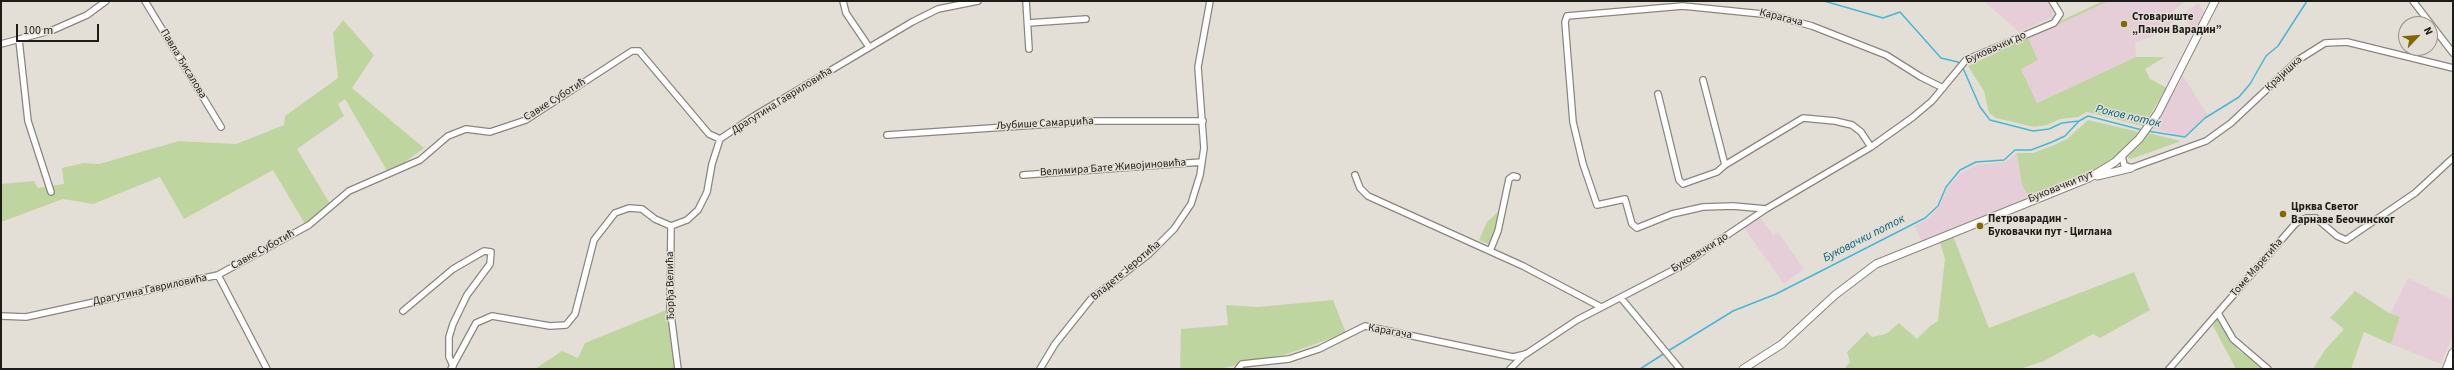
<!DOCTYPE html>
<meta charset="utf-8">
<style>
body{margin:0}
#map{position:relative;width:2454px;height:370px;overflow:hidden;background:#e4dfd6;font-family:"Source Sans 3",sans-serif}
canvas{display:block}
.frame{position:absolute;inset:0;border:2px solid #1e1c19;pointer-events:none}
.north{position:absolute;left:2398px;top:16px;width:40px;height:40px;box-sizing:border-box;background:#e4dfd6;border:1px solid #95918a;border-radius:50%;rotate:64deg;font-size:11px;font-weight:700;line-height:16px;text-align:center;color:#1e1c19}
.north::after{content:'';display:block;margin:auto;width:14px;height:18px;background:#826800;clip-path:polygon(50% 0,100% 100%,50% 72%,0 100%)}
.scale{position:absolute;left:16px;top:24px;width:83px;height:18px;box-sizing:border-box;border:2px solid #1e1c19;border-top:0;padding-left:5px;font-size:12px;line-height:14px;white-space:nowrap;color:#1e1c19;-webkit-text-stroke:3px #e4dfd6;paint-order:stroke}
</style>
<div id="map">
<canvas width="2454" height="370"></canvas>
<div class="frame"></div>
<div class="north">N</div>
<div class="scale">100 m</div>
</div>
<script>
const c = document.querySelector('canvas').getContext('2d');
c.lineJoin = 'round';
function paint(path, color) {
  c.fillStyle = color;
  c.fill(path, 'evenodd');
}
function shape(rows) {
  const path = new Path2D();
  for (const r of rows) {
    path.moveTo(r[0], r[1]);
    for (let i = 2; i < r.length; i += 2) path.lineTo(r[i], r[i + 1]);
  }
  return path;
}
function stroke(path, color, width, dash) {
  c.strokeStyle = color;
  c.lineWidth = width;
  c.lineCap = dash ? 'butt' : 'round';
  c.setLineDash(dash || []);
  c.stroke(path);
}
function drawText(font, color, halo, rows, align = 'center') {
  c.font = font + ' "Source Sans 3",sans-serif';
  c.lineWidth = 3;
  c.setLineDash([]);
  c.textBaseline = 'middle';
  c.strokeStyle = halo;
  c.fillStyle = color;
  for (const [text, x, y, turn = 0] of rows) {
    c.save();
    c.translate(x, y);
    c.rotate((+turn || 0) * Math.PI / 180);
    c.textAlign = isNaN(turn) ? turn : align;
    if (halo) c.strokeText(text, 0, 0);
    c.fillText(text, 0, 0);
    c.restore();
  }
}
paint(shape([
 [1984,1,2047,1,2054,13,2053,17,2019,32],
 [2109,1,2186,1,2170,13,2175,20,2164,31,2135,43,2136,57,2037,103,2021,68,2038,60,2028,38],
 [2198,3,2205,13,2194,32,2182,14],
 [2183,76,2208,115,2185,136,2152,129],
 [2017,153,2022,185,2029,198,1922,241,1914,226,1926,220,1939,207,1948,187,1962,172,1977,165,2006,162],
 [1760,217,1773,235,1778,232,1804,269,1784,284,1744,228],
 [2408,278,2453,300,2453,335,2441,364,2391,344,2400,317,2390,314]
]), '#e6ced8');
paint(shape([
 [2103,1,2109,1,2057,25,2060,21],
 [343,20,374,55,352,88,424,148,389,174,345,99,338,104,344,116,297,149,332,207,305,224,273,170,184,219,160,177,93,204,63,199,1,222,1,184,34,181,38,188,64,184,62,168,84,163,99,164,179,141,236,144,284,125,285,116,338,78,333,33],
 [2028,38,2038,60,2021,69,2037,103,2136,57,2165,57,2145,69,2150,79,2167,88,2143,126,2087,112,2078,117,2060,119,2047,125,2034,127,1996,118,1989,113,1984,91,1968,66],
 [2088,120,2139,132,2125,148,2104,165,2088,174,2029,198,2022,185,2017,153,2033,153,2054,145,2067,139],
 [2148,133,2181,141,2131,159,2128,158,2127,155],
 [1499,211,1497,231,1490,245,1479,240,1487,222],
 [1953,236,1989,328,2134,272,2150,310,2100,338,2093,334,2044,361,2020,369,1844,369,1850,362,1847,352,1867,332,1872,337,1886,334,1899,323,1917,339,1930,326,1938,321,1945,259,1940,243],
 [2355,291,2389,313,2400,317,2391,344,2364,332,2351,369,2313,369,2325,350,2344,329,2330,318],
 [1333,300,1346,333,1287,354,1219,369,1180,369,1181,329,1228,325,1226,305,1258,307],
 [669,309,677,369,535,369,562,351,578,358,585,343],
 [2218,317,2238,350,2261,365,2264,369,2236,369,2213,326]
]), '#bfd59f');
stroke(shape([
 [1824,1,1883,18,1900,12,1941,58,1958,62,1960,65],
 [1963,68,1980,107,1990,120,2033,131,2049,129,2062,123,2079,121,2088,116,2142,130],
 [2147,131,2185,137,2205,118,2239,97,2250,84,2266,56,2278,46,2307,1],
 [1668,351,1733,311,1776,294,1925,218,1938,206,1946,187,1960,170,1976,162,2004,160,2015,150,2031,150,2052,142,2065,136,2079,121],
 [1640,369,1665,353]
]), '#48b6d5', 1.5);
const minor = shape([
 [145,1,221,127],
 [843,1,846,13,869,47],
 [1026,1,1029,49],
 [2413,1,2453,53],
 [1028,23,1086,19],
 [19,40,28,121,51,192],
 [1,44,53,30,87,15,106,1],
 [1703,80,1725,165],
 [1658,94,1679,180,1683,184,1717,172,1725,165,1803,118,1835,121,1852,125,1861,132,1871,147],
 [887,135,1096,121,1203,121],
 [2122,155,2124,165,2131,168,2206,141,2231,123,2298,60,2325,43,2347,42,2453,68],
 [1023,175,1202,162],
 [1355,175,1360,188,1368,196,1523,266,1601,307],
 [1766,209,1733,206,1703,207,1672,214,1637,228,1632,224,1625,199,1597,205,1583,164,1573,122,1565,22,1567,16,1683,6,1772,15,1812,26,1886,55,1921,77,1943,88],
 [671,226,670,307,678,369],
 [1490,251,1498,231,1509,179,1513,176,1517,177],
 [218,275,309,225,349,191,420,160,448,136,466,129,490,132,526,120,632,51,639,51,709,134,720,139],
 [1621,298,1680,369],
 [403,311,453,269,484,251,491,252,490,264,467,295,453,324,449,337,449,357,453,366],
 [2218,313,2233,339,2268,369],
 [1,316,26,317,218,275,267,369],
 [451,369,476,323,492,316,550,326,566,325,575,314,594,240,615,213,629,208,642,209,655,219,671,226,687,220,698,210,707,192,712,164,720,139,754,116,912,22,938,9,978,1],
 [1040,369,1055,344,1091,299,1149,254,1174,229,1191,204,1200,175,1204,148,1198,67,1210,1],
 [1238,369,1242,364,1289,359,1319,349,1365,326,1513,357,1526,354,1577,320,1681,266,1766,209,1871,147,1913,117,1932,101,1966,60,2054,23,2060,14,2052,1],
 [1510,369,1525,354],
 [2169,369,2296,223,2306,218,2316,218,2337,236,2346,240,2415,193,2453,158]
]);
const tertiary = shape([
 [2097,176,2131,168],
 [1743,369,1782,344,1835,295,1876,264,2089,178,2115,162,2139,139,2158,113,2215,1]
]);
const secondary = shape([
 [2447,369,2453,353]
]);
stroke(minor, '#8b857e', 8);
stroke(tertiary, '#8b857e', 9);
stroke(secondary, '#8b857e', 10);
stroke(minor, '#fff', 5.5);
stroke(tertiary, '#fff', 7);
stroke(secondary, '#fff', 8);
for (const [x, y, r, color] of [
 [2124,24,4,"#826800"],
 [2283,214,4,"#826800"],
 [1980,226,4,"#826800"]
]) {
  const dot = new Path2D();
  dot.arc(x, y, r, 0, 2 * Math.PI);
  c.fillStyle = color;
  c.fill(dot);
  stroke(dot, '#e4dfd6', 1.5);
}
drawText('11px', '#1e1c19', '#e4dfd6', [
 ["Карагача",1781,18,14],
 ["Буковачки до",1996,48,-24],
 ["Павла Ђисалова",183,64,59],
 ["Крајишка",2284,74,-43],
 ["Савке Суботић",555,100,-32],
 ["Драгутина Гавриловића",782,101,-32],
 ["Љубише Самарџића",1045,124,-3],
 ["Велимира Бате Живојиновића",1113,168,-4],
 ["Буковачки пут",2061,187,-22],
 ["Савке Суботић",263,250,-29],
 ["Буковачки до",1700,253,-32],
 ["Томе Маретића",2257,268,-49],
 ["Владете Јеротића",1126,271,-40],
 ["Ђорђа Велића",671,286,-91],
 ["Драгутина Гавриловића",150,290,-12],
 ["Карагача",1390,332,10]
]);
drawText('bold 11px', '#1e1c19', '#e4dfd6', [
 ["Стовариште",2132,18],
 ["„Панон Варадин”",2132,31],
 ["Црква Светог",2291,208],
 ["Варнаве Беочинског",2291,221],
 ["Петроварадин -",1988,220],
 ["Буковачки пут - Циглана",1988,233]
], 'left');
drawText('italic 12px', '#036277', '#e4dfd6', [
 ["Роков поток",2128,117,13],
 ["Буковачки поток",1864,239,-27]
]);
</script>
